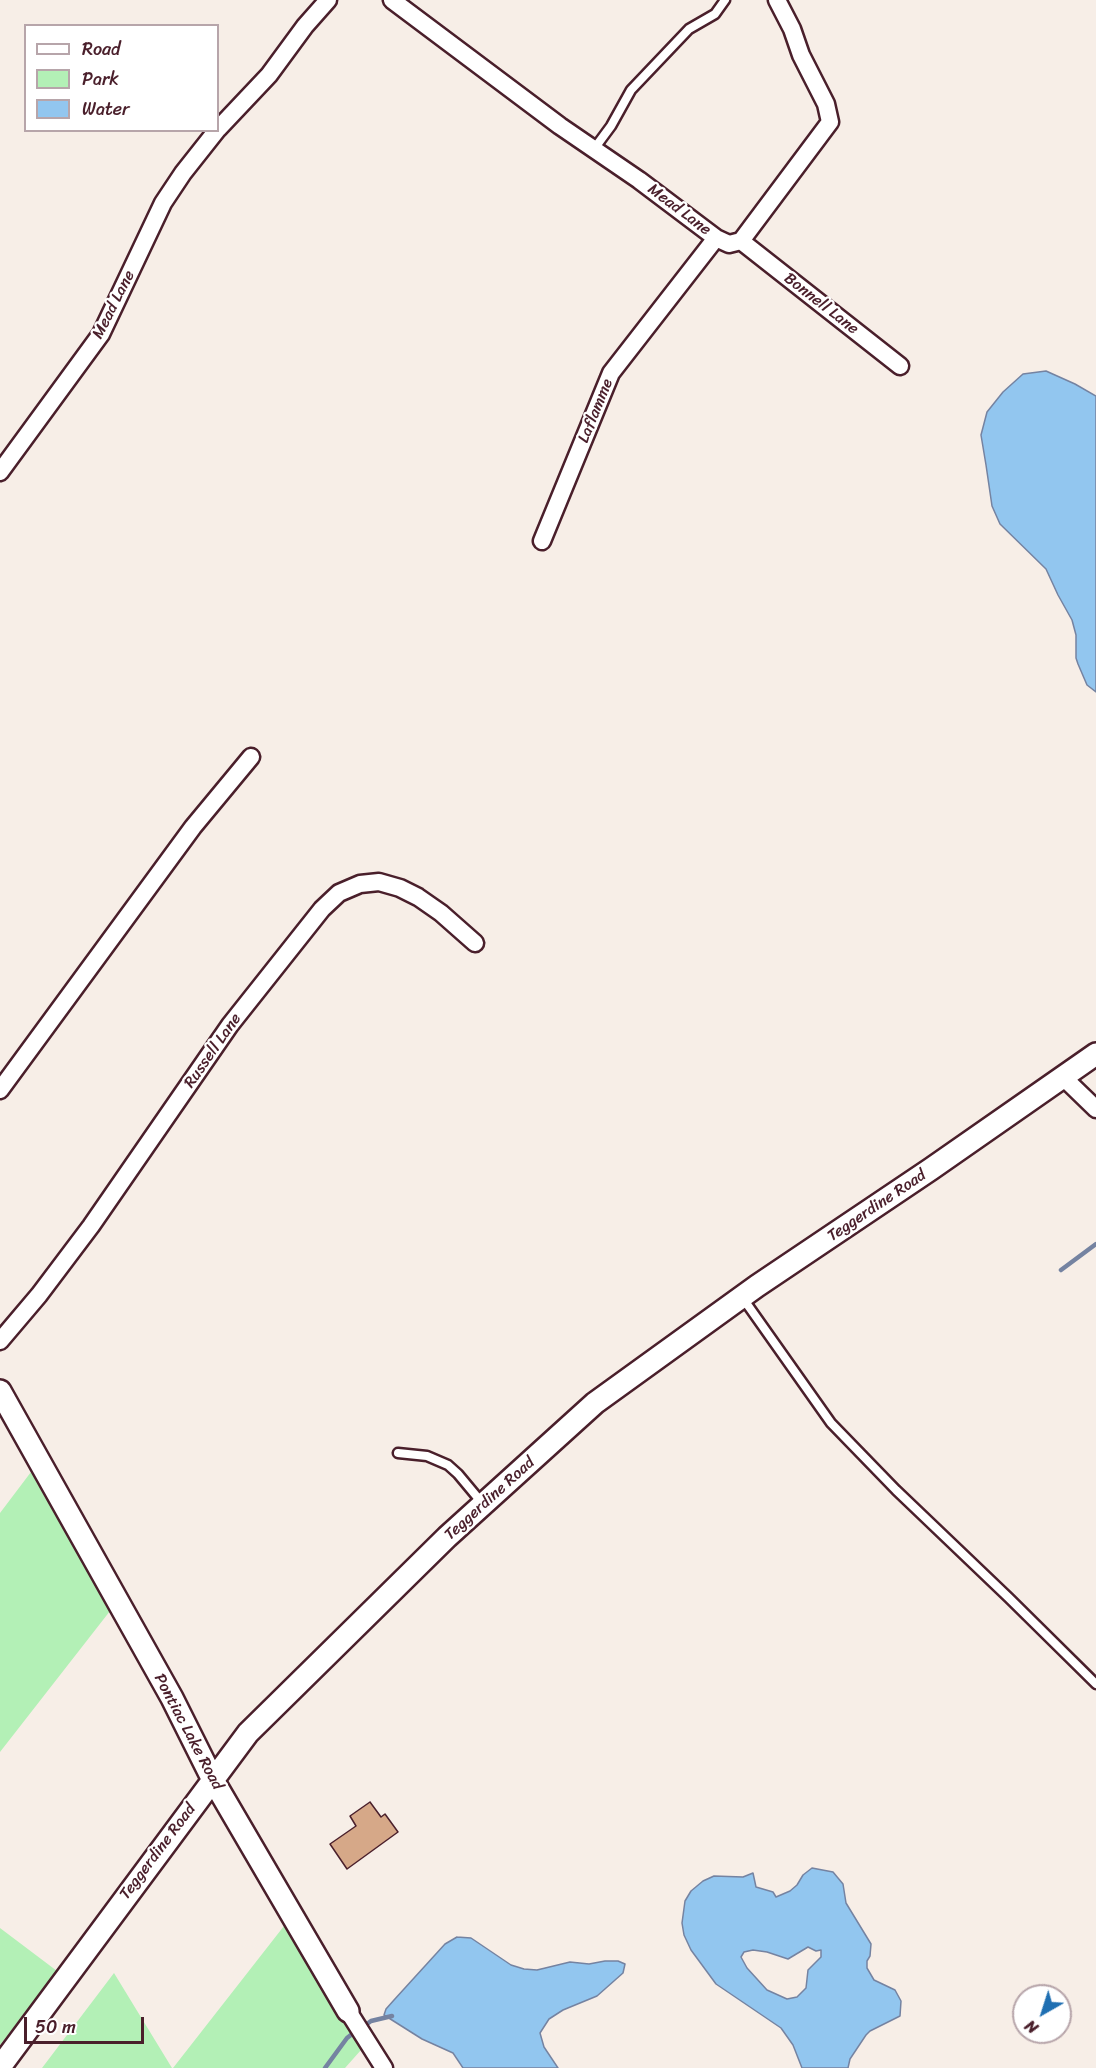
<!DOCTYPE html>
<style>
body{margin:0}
#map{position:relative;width:1096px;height:2068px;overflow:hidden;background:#f7eee7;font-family:Sriracha,sans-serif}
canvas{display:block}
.legend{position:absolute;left:24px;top:24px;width:195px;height:108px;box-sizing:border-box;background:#fff;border:2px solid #b7a5aa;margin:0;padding:8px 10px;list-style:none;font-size:18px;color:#4a1f2b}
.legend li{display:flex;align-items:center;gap:12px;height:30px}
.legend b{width:30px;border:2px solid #b7a5aa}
.north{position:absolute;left:1012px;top:1984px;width:60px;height:60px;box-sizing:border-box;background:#fff;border:2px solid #b7a5aa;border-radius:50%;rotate:219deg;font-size:16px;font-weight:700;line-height:24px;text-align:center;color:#4a1f2b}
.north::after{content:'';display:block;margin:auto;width:21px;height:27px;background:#1f6fb2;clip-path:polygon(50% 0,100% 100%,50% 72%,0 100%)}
.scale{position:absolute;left:24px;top:2017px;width:120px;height:27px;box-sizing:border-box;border:3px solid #4a1f2b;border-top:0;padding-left:8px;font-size:18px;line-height:21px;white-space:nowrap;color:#4a1f2b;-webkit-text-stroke:4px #fff;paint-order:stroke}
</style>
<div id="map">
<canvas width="1096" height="2068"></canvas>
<ul class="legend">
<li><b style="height:8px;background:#fff"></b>Road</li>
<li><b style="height:16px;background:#b3f0b6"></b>Park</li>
<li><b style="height:16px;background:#92c6ef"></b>Water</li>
</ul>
<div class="north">N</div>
<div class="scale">50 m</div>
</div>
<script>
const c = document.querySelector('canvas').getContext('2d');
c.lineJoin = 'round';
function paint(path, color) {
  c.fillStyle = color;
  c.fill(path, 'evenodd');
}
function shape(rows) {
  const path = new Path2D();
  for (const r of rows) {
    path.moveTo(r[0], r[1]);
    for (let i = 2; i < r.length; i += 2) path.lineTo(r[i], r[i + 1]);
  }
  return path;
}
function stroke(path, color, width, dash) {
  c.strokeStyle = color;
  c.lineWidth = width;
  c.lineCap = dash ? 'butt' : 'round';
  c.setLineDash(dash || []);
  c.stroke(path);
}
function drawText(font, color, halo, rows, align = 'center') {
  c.font = font + ' Sriracha,sans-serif';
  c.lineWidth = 4.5;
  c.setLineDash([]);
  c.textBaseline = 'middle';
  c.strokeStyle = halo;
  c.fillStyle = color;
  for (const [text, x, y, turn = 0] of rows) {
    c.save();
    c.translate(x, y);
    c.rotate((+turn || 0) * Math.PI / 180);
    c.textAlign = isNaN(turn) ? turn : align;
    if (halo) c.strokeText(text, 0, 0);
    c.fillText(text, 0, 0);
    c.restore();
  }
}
paint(shape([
 [31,1472,110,1611,0,1752,0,1513],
 [284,1926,361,2050,345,2068,173,2068],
 [0,1928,57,1971,0,2045],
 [114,1973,172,2068,42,2068]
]), '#b3f0b6');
const water = shape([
 [1046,371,1075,384,1096,396,1096,692,1087,685,1078,664,1076,658,1076,635,1072,620,1058,595,1046,569,1000,524,992,506,986,465,981,435,987,412,1003,392,1023,374,1046,371],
 [812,1868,833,1872,843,1884,846,1903,871,1944,870,1956,867,1961,867,1968,874,1980,895,1990,901,2001,900,2016,870,2031,866,2035,850,2059,848,2068,802,2068,793,2045,781,2028,716,1984,691,1950,684,1935,682,1923,685,1901,691,1891,703,1881,714,1876,743,1877,753,1873,756,1887,773,1892,776,1897,790,1891,797,1885,803,1875,812,1868],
 [808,1947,816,1951,821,1950,821,1957,808,1970,806,1988,797,1997,787,1999,767,1990,747,1968,741,1957,744,1952,753,1950,767,1952,788,1959,808,1947],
 [457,1937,471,1938,511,1965,524,1969,537,1970,570,1962,589,1964,605,1961,618,1961,625,1964,623,1973,597,1996,563,2010,549,2019,540,2033,544,2047,558,2068,463,2068,453,2053,422,2039,384,2015,386,2009,394,2000,445,1944,457,1937]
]);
paint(water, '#92c6ef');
stroke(water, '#7583a1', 1.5);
stroke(shape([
 [1061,1270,1096,1244],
 [363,2027,371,2021,392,2016],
 [325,2068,347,2038,356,2031]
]), '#7583a1', 4.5);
const building = shape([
 [370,1802,381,1817,385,1814,398,1832,347,1869,330,1844,356,1826,350,1816,370,1802]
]);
paint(building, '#d6a888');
stroke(building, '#4a1f2b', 1.5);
const service = shape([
 [594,149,611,126,631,90,689,29,715,14,725,0],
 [742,1297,831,1423,896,1490,1009,1598,1096,1684],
 [398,1453,427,1456,448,1465,458,1474,483,1504]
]);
const minor = shape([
 [392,0,560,126,639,180,716,238,729,244,741,241,830,122,826,104,801,55,792,29,777,0],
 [218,129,269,75,305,26,328,0],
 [741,241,900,366],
 [0,472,101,334,163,203,183,173,217,130],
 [542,541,611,373,716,238],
 [1063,1077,1096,1109],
 [0,1090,193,827,251,757],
 [0,1341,39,1295,91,1226,230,1025,322,909,339,893,360,884,379,882,400,888,418,897,441,913,475,943],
 [348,2011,384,2068]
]);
const tertiary = shape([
 [0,1391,172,1698,213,1780,348,2011],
 [0,2067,248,1733,447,1537,595,1403,757,1286,931,1169,1096,1054]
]);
stroke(service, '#4a1f2b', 13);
stroke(minor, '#4a1f2b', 21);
stroke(tertiary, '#4a1f2b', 26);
stroke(service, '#fff', 8);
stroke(minor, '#fff', 16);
stroke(tertiary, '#fff', 21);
drawText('16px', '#4a1f2b', '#fff', [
 ["Mead Lane",679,210,37],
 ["Bonnell Lane",821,304,38],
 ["Mead Lane",114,305,-63],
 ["Laflamme",596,411,-68],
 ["Russell Lane",213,1051,-55],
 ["Teggerdine Road",877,1206,-34],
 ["Teggerdine Road",490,1499,-42],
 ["Pontiac Lake Road",188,1732,62],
 ["Teggerdine Road",158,1852,-53]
]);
</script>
